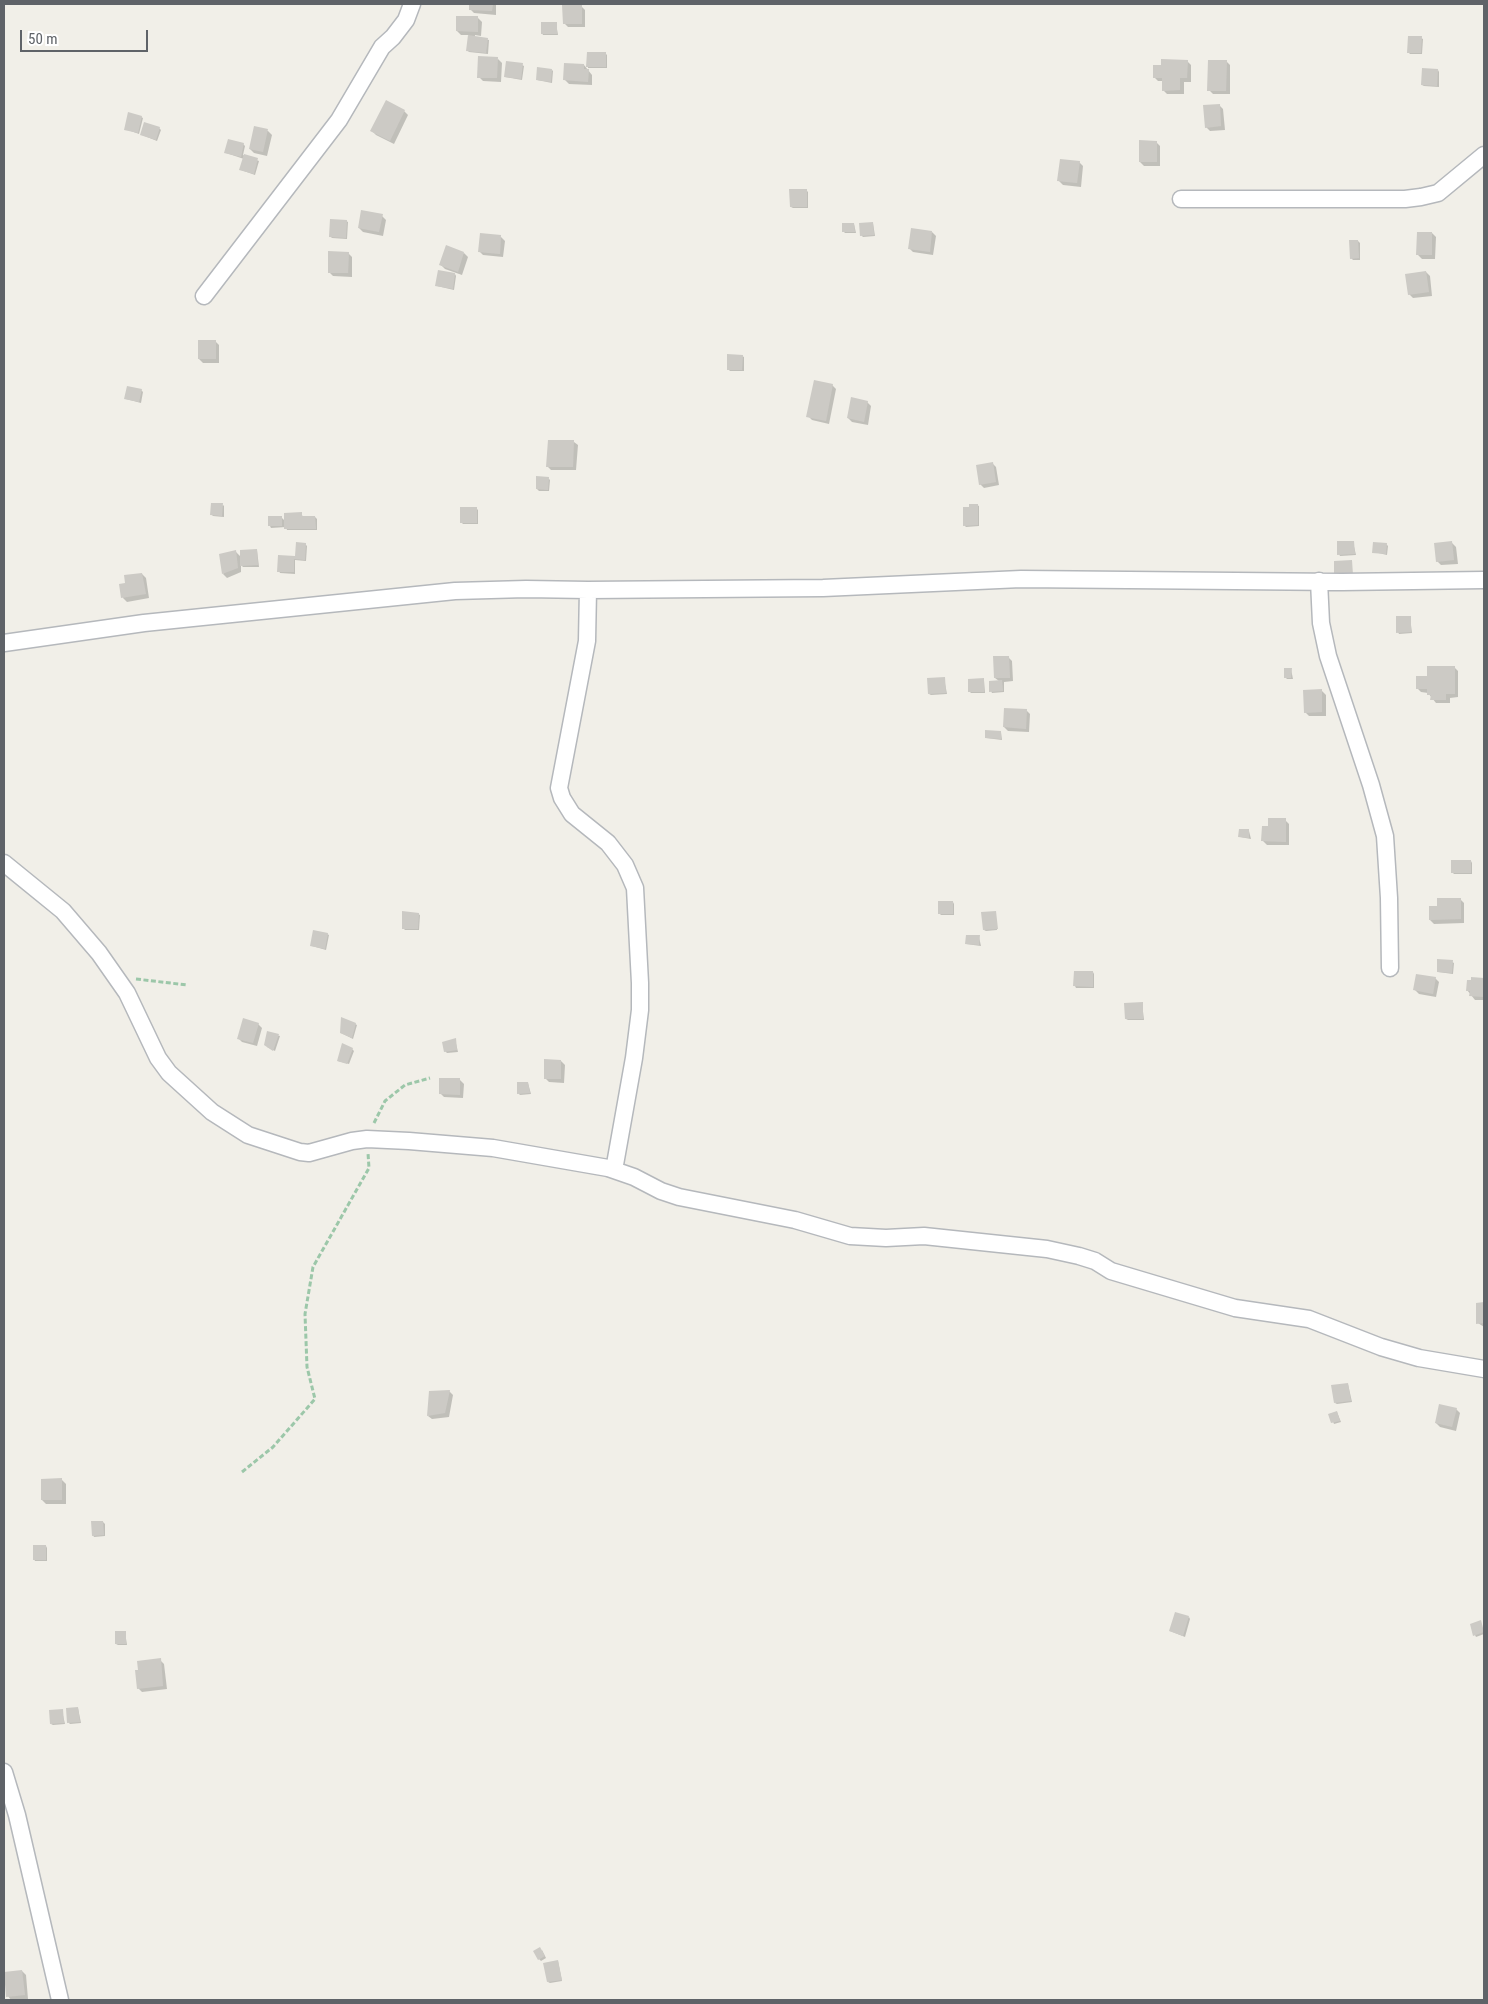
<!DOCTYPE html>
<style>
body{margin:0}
#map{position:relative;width:1488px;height:2004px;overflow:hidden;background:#f1efe8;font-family:"Roboto Condensed",sans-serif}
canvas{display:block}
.frame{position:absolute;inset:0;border:5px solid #5f6368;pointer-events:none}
.scale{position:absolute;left:20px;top:30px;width:128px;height:22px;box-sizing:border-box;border:2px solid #5f6368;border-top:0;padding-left:6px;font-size:15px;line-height:18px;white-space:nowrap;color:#5f6368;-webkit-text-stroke:4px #fff;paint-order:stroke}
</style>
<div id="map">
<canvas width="1488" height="2004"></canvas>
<div class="frame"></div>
<div class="scale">50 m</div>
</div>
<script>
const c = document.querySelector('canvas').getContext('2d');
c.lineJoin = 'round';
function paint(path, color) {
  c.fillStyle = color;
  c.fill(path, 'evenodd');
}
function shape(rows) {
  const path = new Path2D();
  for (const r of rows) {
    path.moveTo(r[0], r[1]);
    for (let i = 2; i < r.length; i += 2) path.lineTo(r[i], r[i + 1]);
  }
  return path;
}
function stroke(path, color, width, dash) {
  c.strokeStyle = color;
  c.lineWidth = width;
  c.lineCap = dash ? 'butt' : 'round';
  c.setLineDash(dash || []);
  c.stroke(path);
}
paint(shape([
 [471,4,496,4,496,15,474,13,470,9],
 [581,6,585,10,585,27,568,27,564,23],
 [478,18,482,22,481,36,475,35,475,37,489,40,488,54,469,52,467,50,469,35,461,35,457,31],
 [556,23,558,35,543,35,542,33],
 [1421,38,1423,39,1422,54,1410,54,1408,52],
 [588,53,606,54,607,55,607,68,588,68],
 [498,59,502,63,501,82,483,81,479,77],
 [1187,61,1191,65,1191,82,1184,82,1184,94,1167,94,1163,90,1163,81,1158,81,1154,77],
 [1226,61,1230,65,1230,94,1213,94,1209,90],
 [522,65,524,66,522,80,505,77],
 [584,65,592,75,592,85,569,84,565,80],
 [552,70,553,71,552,83,537,80],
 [1438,70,1439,72,1439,87,1424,86,1422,85],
 [1219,105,1223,109,1225,130,1210,131,1206,127],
 [404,111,408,115,394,144,376,135,372,131],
 [141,117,143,118,139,134,125,129],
 [255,127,268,131,272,135,267,156,254,153,250,149],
 [159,128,161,130,157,141,142,135],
 [1156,142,1160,146,1160,166,1144,166,1140,162],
 [243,144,245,146,243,155,259,161,255,175,241,170,244,159,226,153],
 [1079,162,1083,166,1081,187,1063,185,1059,181],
 [806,190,808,192,808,208,793,208,791,207],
 [382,216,386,220,383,236,363,232,359,228],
 [346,221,348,222,347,239,332,238,330,236],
 [873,223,875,236,863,237,861,235],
 [854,224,856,233,845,233,844,232],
 [932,232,936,236,933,255,913,252,910,249],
 [1432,233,1436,237,1435,259,1422,259,1418,255],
 [481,235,501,237,505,241,503,257,483,255,479,251],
 [1358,241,1360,243,1360,260,1353,260,1351,258],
 [348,253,352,257,352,277,333,276,329,272],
 [464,253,468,257,462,275,445,269,441,265],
 [1426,272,1430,276,1432,296,1413,298,1409,294],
 [455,274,456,276,454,290,437,286],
 [215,341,219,345,219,363,203,363,199,359],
 [742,356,744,357,744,371,730,371,728,369],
 [832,385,836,389,829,424,812,420,808,416],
 [141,390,143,392,141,403,126,399],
 [867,402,871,406,868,425,852,422,848,418],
 [574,442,578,445,576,470,551,470,547,466],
 [992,463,996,467,999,485,984,488,980,484],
 [548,478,550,480,549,491,539,491,537,489],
 [223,505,224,506,224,517,213,516,212,515],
 [977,505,979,506,979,526,966,527,964,525],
 [476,508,478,510,478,524,463,524,462,523],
 [301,513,303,517,315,517,317,519,317,530,287,530,286,527,271,528,270,526,281,517,285,521],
 [1353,542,1356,555,1340,556,1339,554],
 [1452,543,1456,547,1458,564,1441,565,1437,561],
 [305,544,307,546,306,561,295,560,295,574,280,573,279,571,296,557],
 [1386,544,1388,546,1387,555,1374,552],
 [257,550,259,567,243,567,241,565,241,572,227,578,223,574,236,552,241,557],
 [142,574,146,578,149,598,127,602,123,598,126,584],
 [1410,617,1412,633,1399,634,1398,632],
 [1008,657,1012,661,1013,681,1004,682,1004,692,992,693,991,691,999,681,995,678],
 [1454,667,1458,671,1458,697,1450,698,1450,703,1436,703,1428,693,1421,692,1417,688,1428,677],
 [1291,669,1293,679,1287,679,1285,677],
 [944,678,947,694,931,695,929,694],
 [984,680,985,693,971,693,969,691],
 [1322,691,1326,695,1326,716,1309,716,1305,712],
 [1026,710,1030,714,1029,732,1008,731,1004,727],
 [1001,732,1002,740,986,738],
 [1285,820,1289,824,1289,845,1267,845,1263,841,1269,827],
 [1249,831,1251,839,1240,837],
 [1471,861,1472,863,1472,874,1454,874,1452,872],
 [1460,899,1464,903,1464,923,1434,924,1430,920,1439,907],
 [953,902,954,904,954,915,941,915,939,913],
 [995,912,997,930,986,931,984,930],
 [418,914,420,915,419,930,405,930,403,928],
 [327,934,329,935,326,950,312,946],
 [979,937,981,946,966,944],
 [1452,962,1454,963,1453,974,1438,972],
 [1093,972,1094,974,1094,988,1076,988,1075,986],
 [1435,978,1439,982,1436,997,1419,994,1415,990],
 [1472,978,1484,979,1484,1000,1475,1000,1467,990],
 [1142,1003,1144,1020,1128,1020,1126,1019],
 [258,1024,262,1028,257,1046,242,1042,238,1038],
 [355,1024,357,1025,353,1039,341,1033],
 [268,1033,280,1036,275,1051,267,1047],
 [455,1039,458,1052,447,1053,445,1051],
 [352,1049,354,1051,349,1064,338,1061],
 [561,1061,565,1065,564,1083,549,1082,545,1078],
 [460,1080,464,1084,463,1098,444,1097,440,1093],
 [528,1083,531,1094,520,1095,518,1093],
 [1477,1304,1484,1304,1484,1327,1478,1323],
 [1348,1384,1352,1402,1337,1404,1335,1403],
 [449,1391,453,1395,449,1417,432,1419,428,1416],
 [1456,1409,1460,1413,1456,1431,1440,1427,1436,1423],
 [1337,1412,1341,1422,1334,1424,1330,1414],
 [62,1480,66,1484,66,1504,46,1504,42,1500],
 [103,1522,105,1524,105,1536,94,1537,93,1535],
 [46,1546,47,1548,47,1561,35,1561,34,1559],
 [1189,1617,1190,1619,1185,1637,1170,1631],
 [1480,1622,1484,1634,1476,1637,1475,1635],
 [125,1632,127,1645,118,1645,116,1644],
 [160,1660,164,1664,167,1689,142,1692,138,1688],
 [78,1708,81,1723,70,1724,68,1722],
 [62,1711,65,1724,53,1725,51,1724],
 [542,1950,546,1958,541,1961,539,1959],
 [558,1961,562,1981,550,1983,548,1982],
 [22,1971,26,1975,28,1999,11,2000,8,1996]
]), '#0003');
paint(shape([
 [469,4,493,4,492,11,469,10],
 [562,5,582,5,582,24,563,24],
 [456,16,478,16,478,32,456,31],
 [541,22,557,22,557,34,541,34],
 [468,35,488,38,486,53,466,51],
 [1408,36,1422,36,1421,53,1407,53],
 [587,52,606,52,606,67,586,67],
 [478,56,498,57,497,78,477,78],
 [1161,59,1188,60,1187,78,1180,78,1180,90,1162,91,1162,78,1153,78,1153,65,1161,65],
 [1208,60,1227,60,1226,91,1207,91],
 [506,61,523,63,521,79,504,77],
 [564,63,584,64,584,69,589,69,588,82,563,80],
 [537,67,552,69,551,82,536,80],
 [1422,68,1438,69,1437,86,1421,85],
 [386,100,405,110,390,141,370,131],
 [1220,104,1221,126,1205,128,1203,105],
 [128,112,142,116,138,133,124,130],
 [144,122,160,127,156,140,140,135],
 [254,126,268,129,263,152,249,149],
 [228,139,244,143,241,157,224,153],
 [1139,140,1157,141,1157,162,1139,162],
 [244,154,258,158,254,174,239,170],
 [1060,159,1080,161,1077,183,1057,181],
 [789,189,807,189,807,207,790,207],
 [361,210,383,214,379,232,358,228],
 [330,219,347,220,346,238,329,237],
 [873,222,874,235,860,236,859,223],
 [842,223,854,223,855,232,842,232],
 [911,228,932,231,930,252,908,249],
 [1417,232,1432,232,1432,255,1416,255],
 [480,233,501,235,500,254,478,252],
 [1349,240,1358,240,1359,258,1350,259],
 [446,245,464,252,458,272,439,265],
 [328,251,349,252,348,273,328,273],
 [438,270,455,273,453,289,435,286],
 [1426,271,1429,292,1408,295,1405,274],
 [198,340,216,340,216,359,198,359],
 [727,354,743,355,742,370,727,370],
 [814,380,833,384,826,421,806,417],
 [127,386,142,389,139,402,124,399],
 [851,397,868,401,864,422,847,418],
 [548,440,574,440,573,467,546,467],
 [993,462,996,482,979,485,976,465],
 [536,476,549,477,548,490,536,489],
 [211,503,223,503,222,516,210,515],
 [969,504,978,504,978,525,963,526,963,507,969,507],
 [460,507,477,507,477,523,460,523],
 [302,512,302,516,315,516,316,529,284,529,284,513],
 [268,516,282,516,282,526,268,526],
 [1337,541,1354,541,1355,554,1337,555],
 [1452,541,1454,560,1436,562,1434,543],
 [296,542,306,543,305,560,294,559,294,572,277,572,278,555,295,556],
 [1373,542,1387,543,1386,554,1372,553],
 [257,549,258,565,240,566,240,550],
 [236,550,238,568,222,574,219,554],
 [1352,560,1353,575,1334,576,1334,561],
 [142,573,146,594,121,598,119,584,125,583,124,575],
 [1396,616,1411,616,1411,632,1396,633],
 [993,656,1009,656,1010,678,994,678],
 [1427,666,1455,666,1455,694,1446,694,1446,700,1430,700,1431,695,1427,695,1427,689,1416,689,1416,676,1427,676],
 [1284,668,1292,668,1291,678,1284,678],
 [945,677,946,693,928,694,927,678],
 [984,678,984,692,968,692,968,679],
 [1002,680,1003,691,989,692,989,681],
 [1322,689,1322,712,1304,713,1303,690],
 [1004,708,1027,709,1026,729,1003,727],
 [985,730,1001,731,1001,739,985,738],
 [1268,818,1286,818,1286,842,1261,841,1262,826,1268,826],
 [1239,829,1249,829,1249,838,1238,837],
 [1451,860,1471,860,1471,873,1451,873],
 [1437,898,1461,898,1461,919,1429,920,1429,906,1437,906],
 [938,901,953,901,953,914,938,914],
 [402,911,419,913,418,929,402,929],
 [996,911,998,929,983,930,981,912],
 [313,930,328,933,325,949,310,946],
 [966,935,980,935,979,945,965,944],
 [1437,959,1453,960,1452,973,1437,972],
 [1074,971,1093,971,1093,987,1073,986],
 [1416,974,1436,977,1433,994,1413,990],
 [1471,977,1484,978,1484,997,1469,996,1470,991,1466,991,1467,980,1471,980],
 [1143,1002,1143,1019,1125,1019,1124,1003],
 [341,1017,356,1023,352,1038,340,1033],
 [243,1018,259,1023,253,1043,237,1039],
 [267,1031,279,1034,273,1051,264,1045],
 [456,1038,457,1050,444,1052,442,1042],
 [342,1043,353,1048,347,1064,337,1061],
 [544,1059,561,1060,561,1079,544,1079],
 [439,1078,460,1078,460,1095,439,1094],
 [517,1082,528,1082,530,1093,517,1094],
 [1484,1302,1484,1323,1476,1324,1476,1303],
 [1348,1383,1351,1401,1334,1403,1331,1385],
 [450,1390,445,1413,427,1416,429,1391],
 [1439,1404,1457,1408,1452,1427,1435,1423],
 [1337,1411,1340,1421,1331,1423,1328,1414],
 [62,1478,62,1500,41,1500,41,1479],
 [91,1521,103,1521,104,1535,92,1536],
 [33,1545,46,1545,46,1560,33,1560],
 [1175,1612,1189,1616,1183,1636,1169,1631],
 [1481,1620,1484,1632,1473,1636,1470,1624],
 [115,1631,126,1631,126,1644,115,1644],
 [161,1658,163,1686,137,1689,135,1670,138,1670,137,1661],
 [78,1707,80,1722,67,1723,66,1708],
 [63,1709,64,1723,50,1724,49,1710],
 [540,1947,545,1956,538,1960,533,1951],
 [558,1960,562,1980,547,1982,543,1963],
 [22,1970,25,1995,6,1997,4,1972]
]), '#cccac5');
const minor = shape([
 [1181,199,1405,199,1421,197,1438,193,1484,155],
 [204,296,339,120,382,47,393,37,406,20,412,4],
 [1319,581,1321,623,1328,656,1371,785,1385,836,1389,898,1390,968],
 [588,590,587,641,559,788,562,798,572,814,608,843,625,865,635,888,640,983,640,1010,634,1058,614,1170],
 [4,643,144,623,455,591,526,589,588,590,823,588,1021,579,1342,582,1484,580],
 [4,863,63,911,99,953,127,993,158,1058,169,1073,212,1112,248,1135,300,1152,309,1153,352,1141,367,1139,409,1141,493,1148,608,1168,634,1177,661,1191,679,1197,795,1220,850,1236,886,1238,924,1236,1047,1249,1079,1256,1095,1261,1111,1271,1235,1308,1309,1319,1381,1347,1419,1358,1484,1369],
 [4,1772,17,1815,60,2000]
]);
stroke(minor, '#b5b8bc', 19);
stroke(shape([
 [136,979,187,985],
 [374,1123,385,1101,405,1085,430,1078],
 [242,1472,273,1447,315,1399,307,1367,305,1314,313,1267,369,1168,368,1153]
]), '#9cc7a9', 3, [5, 2.5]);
stroke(minor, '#fff', 16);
</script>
